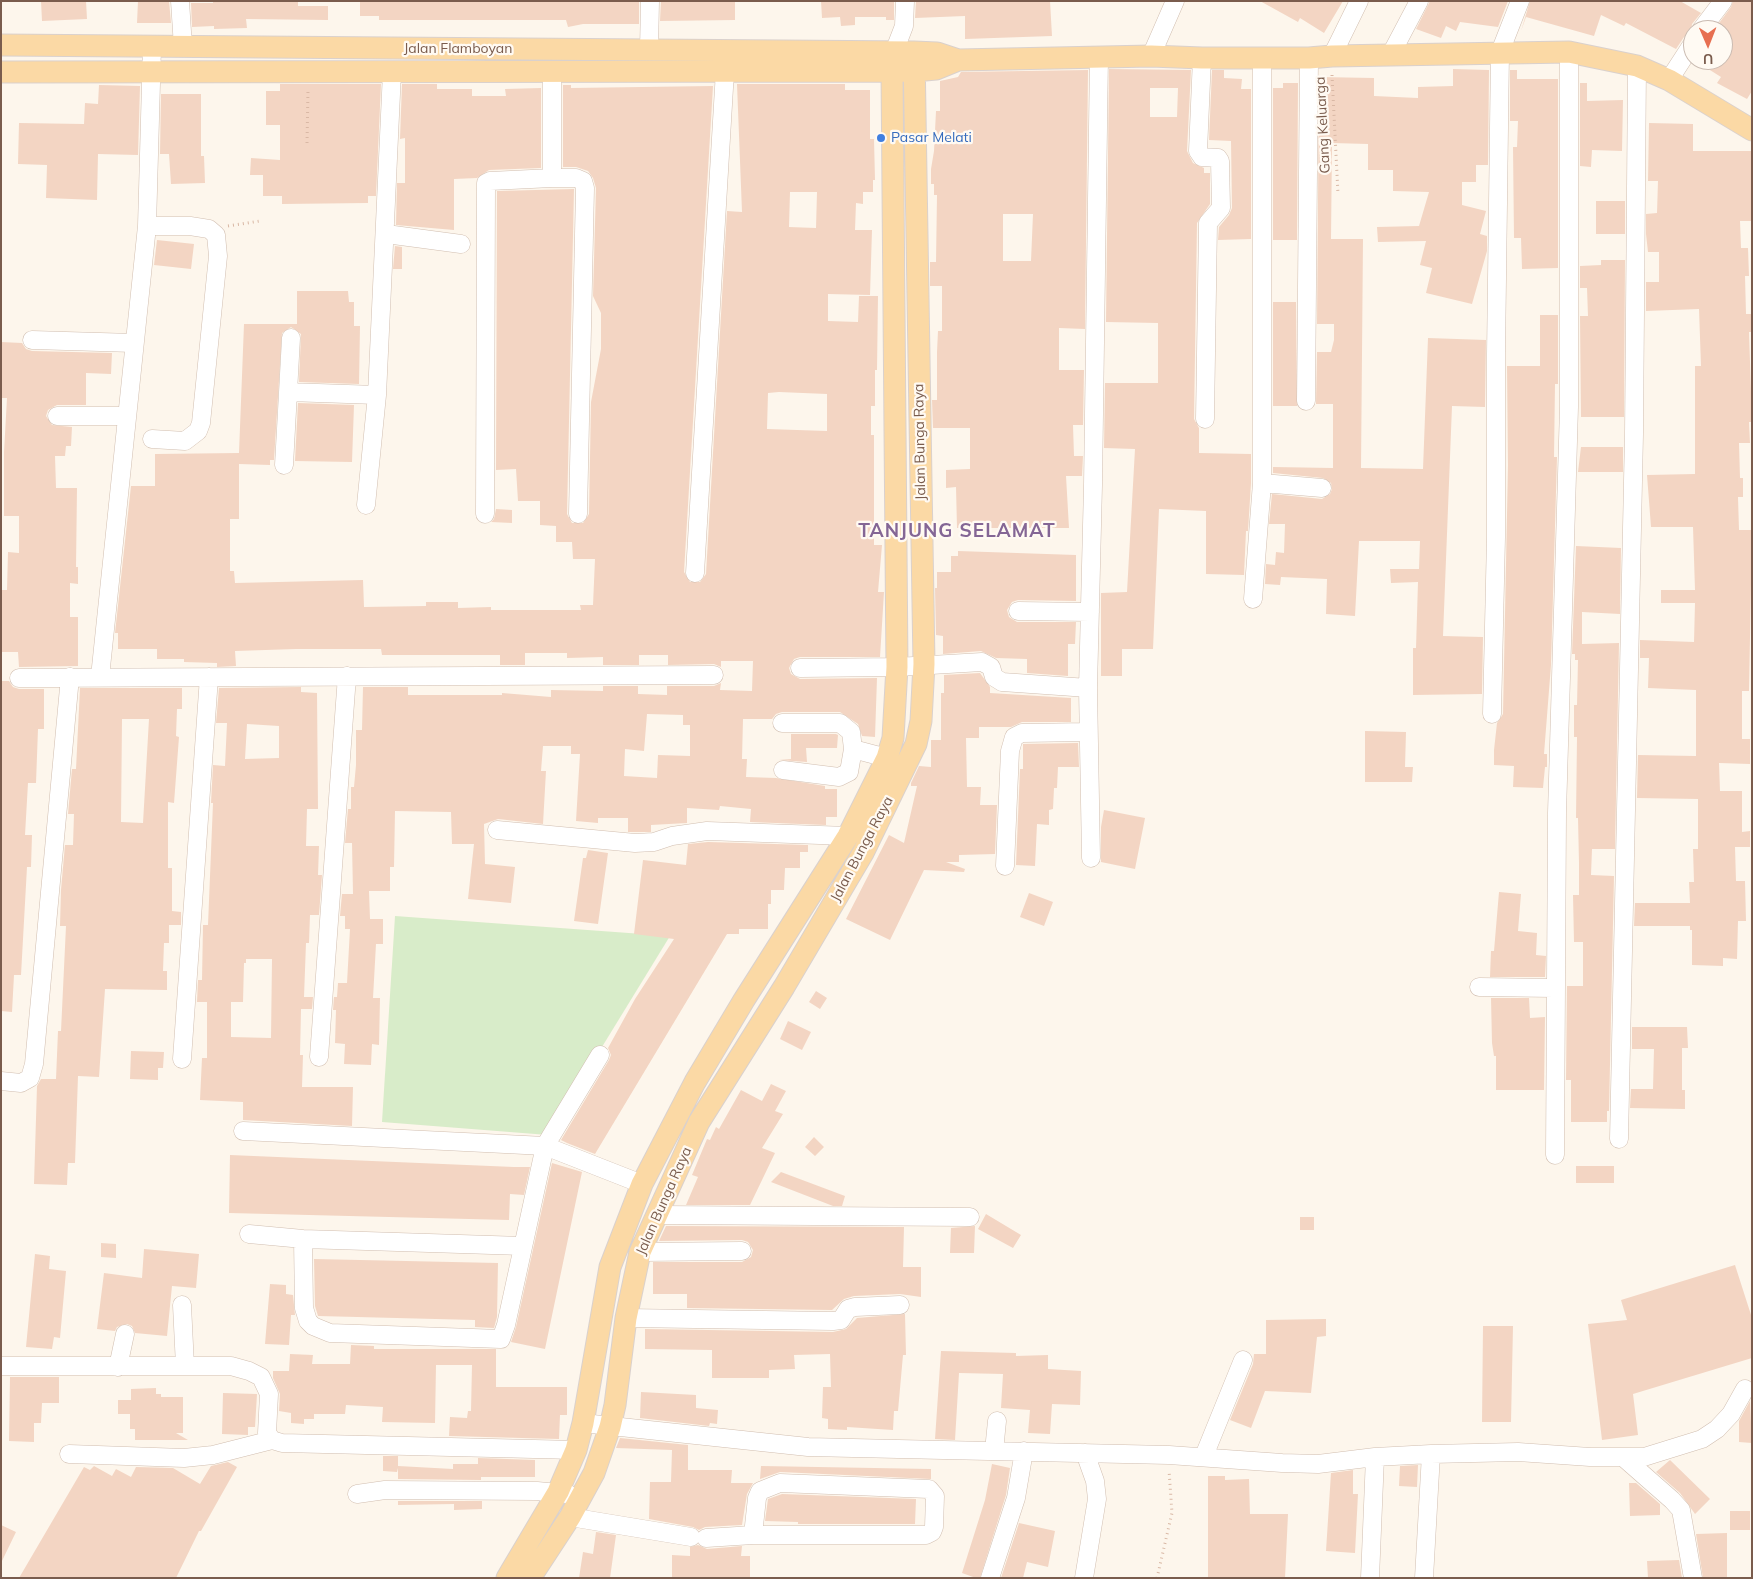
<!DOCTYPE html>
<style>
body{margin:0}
#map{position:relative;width:1753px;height:1579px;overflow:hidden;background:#fdf6ec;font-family:Mulish,sans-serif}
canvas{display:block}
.frame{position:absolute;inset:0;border:2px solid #7a5c4d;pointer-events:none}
.north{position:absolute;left:1683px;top:20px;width:50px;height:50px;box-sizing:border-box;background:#fffaf3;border:1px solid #cabbb1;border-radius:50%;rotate:179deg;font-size:14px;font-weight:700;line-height:20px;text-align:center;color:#7a5c4d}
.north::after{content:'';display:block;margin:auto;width:18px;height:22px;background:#e76f51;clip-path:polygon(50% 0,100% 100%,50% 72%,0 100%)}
</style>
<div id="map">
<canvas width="1753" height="1579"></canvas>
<div class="frame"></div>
<div class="north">U</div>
</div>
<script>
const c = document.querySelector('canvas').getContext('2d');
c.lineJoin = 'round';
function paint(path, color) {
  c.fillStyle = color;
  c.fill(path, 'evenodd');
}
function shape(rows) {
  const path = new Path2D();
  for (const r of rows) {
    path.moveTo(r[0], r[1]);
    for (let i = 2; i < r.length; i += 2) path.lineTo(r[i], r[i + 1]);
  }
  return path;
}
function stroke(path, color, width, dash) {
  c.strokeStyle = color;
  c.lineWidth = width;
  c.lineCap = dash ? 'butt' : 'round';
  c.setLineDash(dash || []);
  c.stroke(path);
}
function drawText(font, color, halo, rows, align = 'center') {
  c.font = font + ' Mulish,sans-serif';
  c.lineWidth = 4.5;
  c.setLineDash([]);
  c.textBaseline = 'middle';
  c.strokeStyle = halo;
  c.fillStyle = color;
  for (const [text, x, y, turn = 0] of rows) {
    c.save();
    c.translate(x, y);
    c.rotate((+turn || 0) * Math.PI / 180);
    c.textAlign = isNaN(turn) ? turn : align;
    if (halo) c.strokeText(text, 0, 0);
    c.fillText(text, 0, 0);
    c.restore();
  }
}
paint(shape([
 [395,916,670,936,548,1135,382,1122]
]), '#d8ecc9');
paint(shape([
 [41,1,86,1,87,19,42,21],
 [138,1,169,1,171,23,137,23],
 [213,1,298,1,298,6,328,6,328,20,246,19,247,28,214,29,214,26,192,27,191,3,213,3],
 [360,1,639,1,639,24,583,24,568,27,566,20,379,20,379,16,360,16],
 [661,1,735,1,735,20,660,21],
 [821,1,894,1,894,20,886,20,886,17,855,17,855,25,841,26,840,17,822,18],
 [916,1,1050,1,1052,36,965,39,965,16,915,18],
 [1260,1,1343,1,1324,33,1300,18,1298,22],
 [1430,1,1508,1,1498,27,1460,22,1456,31,1446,26,1441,38,1416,29],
 [1530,1,1680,1,1701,13,1692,24,1691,33,1684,37,1676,49,1626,23,1624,26,1601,15,1594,36,1526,17,1521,31],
 [1733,1,1752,1,1752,91,1747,99,1717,83,1721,77,1694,60,1723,60,1723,30,1714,30,1731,7],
 [1109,69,1191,70,1187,151,1193,163,1204,168,1204,173,1210,173,1210,204,1197,223,1194,419,1199,428,1199,453,1251,454,1251,483,1248,531,1246,531,1244,575,1206,574,1206,511,1159,509,1153,649,1122,649,1122,676,1101,676,1101,593,1127,592,1135,449,1104,448,1105,383,1158,383,1158,323,1106,322],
 [1150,88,1178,88,1177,117,1150,117],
 [1453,69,1489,70,1488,165,1476,165,1476,182,1462,182,1462,205,1486,211,1480,234,1487,236,1487,251,1472,304,1426,293,1432,268,1420,265,1426,241,1378,242,1377,227,1419,226,1429,192,1393,191,1393,170,1368,170,1368,144,1332,143,1331,239,1363,239,1361,468,1423,469,1428,338,1486,340,1485,407,1452,406,1443,636,1483,637,1482,694,1413,695,1413,648,1416,648,1418,582,1391,583,1390,569,1419,569,1420,541,1359,541,1355,616,1326,614,1327,579,1281,577,1280,585,1265,584,1266,564,1275,565,1276,552,1284,553,1285,524,1269,524,1272,494,1322,499,1330,494,1332,489,1331,483,1323,478,1273,473,1273,467,1333,468,1333,404,1316,404,1317,352,1331,352,1334,340,1334,324,1317,324,1319,77,1374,78,1374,96,1418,98,1418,87,1453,86],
 [1088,70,1085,329,1059,328,1059,370,1084,370,1083,425,1073,425,1074,456,1083,456,1082,476,1066,476,1069,528,957,528,956,487,946,488,946,470,970,469,970,428,933,428,932,400,937,400,937,352,938,331,942,331,942,286,930,286,930,262,936,262,937,195,934,195,934,184,931,184,931,169,934,151,936,111,940,111,940,81,958,77,961,72],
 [1003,214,1033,214,1031,261,1003,261],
 [1212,70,1224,70,1224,78,1242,79,1241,89,1251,89,1251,239,1218,240,1219,227,1229,215,1232,208,1231,141,1209,140],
 [1510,70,1517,70,1517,79,1558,79,1558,268,1522,269,1521,238,1514,238,1513,147,1517,147,1518,121,1510,121],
 [1283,83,1298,83,1297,240,1273,240,1273,88,1283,88],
 [1580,83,1587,83,1587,101,1623,100,1622,151,1592,150,1591,167,1580,166],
 [280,84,381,84,376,196,368,196,368,203,282,204,282,196,263,196,263,175,250,175,251,158,280,160,280,125,266,125,266,91,280,91],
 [402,84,437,84,437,89,472,89,472,96,506,96,505,89,541,88,541,168,489,170,477,178,454,179,454,230,396,225,397,183,405,183,405,138,400,139],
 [737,84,845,84,845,90,870,90,870,139,874,139,875,180,873,180,873,192,863,192,863,204,856,203,855,230,872,230,870,295,828,294,828,321,858,322,859,296,878,296,877,370,875,370,875,406,871,406,871,435,874,435,874,545,882,545,878,592,884,592,880,657,800,657,794,659,789,668,791,674,800,679,877,678,875,737,862,736,858,724,840,712,782,712,776,714,772,719,743,719,742,759,747,759,746,777,776,778,825,786,825,789,837,789,837,817,826,817,826,825,750,822,751,809,720,806,719,810,687,808,687,823,651,825,651,832,628,832,628,818,598,818,598,823,576,821,580,754,571,754,571,746,543,746,541,771,546,771,543,824,498,819,484,824,485,864,515,867,511,903,468,899,474,844,452,844,451,812,395,811,394,867,390,867,390,891,369,891,370,919,383,919,383,944,376,944,373,998,380,998,379,1045,372,1044,371,1065,344,1064,345,1044,335,1043,336,1010,333,1010,334,997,337,997,338,983,347,983,350,929,345,929,345,916,340,916,342,894,353,894,352,843,345,843,348,809,351,809,351,787,354,787,356,765,356,730,362,730,363,687,408,687,408,695,502,695,502,693,551,697,551,690,603,691,603,686,638,686,638,694,667,695,667,686,714,686,721,683,720,690,752,691,753,661,721,661,721,667,714,664,668,665,668,655,639,655,639,665,603,665,603,657,567,658,567,653,525,653,525,665,500,665,500,655,382,655,381,649,296,649,235,651,236,666,217,667,217,663,184,662,184,659,157,659,157,649,118,649,118,633,115,633,131,486,155,486,155,454,239,453,244,324,297,324,297,291,348,291,349,302,354,302,354,326,360,326,359,384,299,382,301,334,291,327,282,333,274,460,270,460,270,465,239,464,239,519,230,519,230,571,234,571,235,583,363,580,364,607,426,606,426,602,458,602,458,608,491,607,491,610,581,610,580,605,593,605,595,559,573,559,572,542,556,542,556,526,540,525,540,501,518,501,516,469,496,470,497,191,574,189,567,514,572,523,583,523,589,514,591,402,601,349,601,313,593,296,596,188,593,178,588,171,576,167,563,167,563,85,571,85,571,88,713,86,684,572,690,582,700,582,706,574,727,211,742,212],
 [790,192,817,192,816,228,789,227],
 [779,392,827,394,827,431,767,429,768,393],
 [647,714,683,715,683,725,690,725,690,756,658,755,657,778,624,776,625,749,644,751],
 [99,85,140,86,138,155,98,154,97,200,46,198,47,165,18,164,19,123,84,124,85,103,98,104],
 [161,94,201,94,201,156,204,156,205,183,171,184,169,154,160,154],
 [1649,123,1693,124,1693,151,1751,151,1751,221,1740,221,1741,248,1748,248,1749,276,1745,276,1746,314,1752,314,1752,332,1749,332,1752,422,1749,422,1750,443,1739,443,1740,478,1743,478,1743,497,1738,497,1739,530,1752,530,1749,691,1742,691,1742,739,1750,739,1750,764,1719,763,1720,791,1742,791,1742,832,1750,831,1750,847,1735,847,1736,881,1745,881,1746,921,1738,921,1737,959,1723,958,1723,966,1692,965,1692,930,1690,930,1690,926,1634,926,1635,903,1690,903,1689,882,1694,882,1693,849,1698,849,1698,799,1637,798,1638,755,1696,756,1696,690,1648,688,1649,658,1640,658,1640,640,1694,642,1695,603,1661,603,1661,590,1695,590,1693,527,1651,527,1647,475,1695,474,1695,366,1701,366,1699,309,1646,311,1646,282,1659,282,1659,252,1648,252,1646,234,1646,214,1657,213,1658,181,1648,181],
 [1596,201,1625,201,1625,234,1596,234],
 [157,240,194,244,191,269,154,265],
 [395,246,402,247,402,269,393,269],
 [1601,260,1625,260,1624,417,1581,417,1580,316,1588,316,1587,288,1580,288,1580,266,1601,265],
 [1273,302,1296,302,1297,406,1273,406],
 [1540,315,1558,315,1558,384,1555,384,1554,457,1557,457,1551,665,1544,754,1547,754,1547,767,1545,767,1543,788,1513,787,1514,766,1494,765,1494,750,1497,723,1503,714,1508,465,1507,366,1540,366],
 [1,342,22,343,26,349,32,351,112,353,111,374,86,373,86,405,57,405,48,410,46,416,52,425,72,427,71,446,66,446,65,456,55,456,56,488,77,488,76,567,78,567,78,584,70,583,70,617,78,617,78,666,19,667,18,652,1,652,1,590,7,590,8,552,19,553,19,516,4,516,4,452,7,398,1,398],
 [298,403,354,405,352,462,295,461],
 [1581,447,1623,447,1623,472,1578,472],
 [496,509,512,510,512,523,491,522,494,519],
 [1576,546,1621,548,1620,614,1582,612,1582,644,1619,643,1615,849,1592,849,1591,875,1614,876,1609,1111,1607,1111,1607,1122,1571,1122,1571,1080,1566,1080,1567,986,1583,986,1583,942,1574,942,1573,895,1579,895,1579,863,1578,818,1576,818,1577,737,1574,737,1574,705,1577,705,1578,660,1575,660,1575,654,1572,654],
 [958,551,1076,555,1076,601,1018,600,1012,602,1007,610,1009,617,1017,622,1076,622,1075,644,1068,644,1068,676,1027,673,1027,659,996,658,981,651,943,654,943,636,936,635,935,588,937,588,937,572,951,572,951,556,958,556],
 [980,673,990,687,990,693,1071,698,1071,722,1022,722,1011,727,979,727,979,738,966,738,967,787,981,787,980,805,997,805,995,854,959,855,959,862,946,862,965,869,964,872,924,870,890,940,846,919,889,835,904,843,917,786,911,786,911,783,919,766,931,767,931,740,941,740,941,693,944,693,944,675],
 [1,681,9,681,13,687,19,689,44,689,44,729,38,729,36,783,28,783,25,835,32,835,31,867,27,867,21,975,14,975,12,1012,1,1011],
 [301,687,301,692,317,693,318,809,307,809,306,846,319,846,318,875,322,875,319,915,310,915,309,943,306,943,304,997,313,997,312,1009,301,1009,300,1055,303,1055,302,1087,353,1087,352,1126,243,1120,243,1102,200,1100,202,1058,207,1058,207,1002,197,1002,198,980,202,980,203,925,208,925,213,803,211,803,213,765,225,766,227,723,216,723,219,688],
 [247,724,279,726,279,758,245,759],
 [246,959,272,959,271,1038,231,1037,231,1002,243,1002,244,963,246,963],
 [80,688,182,688,182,709,177,709,176,736,179,737,174,803,168,802,168,868,172,868,172,911,181,912,181,925,169,925,169,943,164,943,163,971,167,971,167,990,105,989,99,1077,78,1076,75,1163,68,1163,67,1185,34,1184,37,1086,41,1079,56,1079,58,1031,61,1031,66,926,60,926,61,890,65,845,73,845,74,814,68,814,72,769,76,769],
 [122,719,149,719,143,823,121,822],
 [1365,731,1406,732,1405,767,1413,767,1412,782,1365,782],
 [791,734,836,734,838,735,837,748,806,748,807,762,779,760,791,759],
 [1078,743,1079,767,1058,767,1057,788,1054,788,1053,809,1049,810,1049,825,1037,824,1035,866,1016,865,1020,769,1023,769,1023,744],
 [1104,810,1145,818,1135,869,1101,862,1101,827],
 [708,842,808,845,808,852,800,852,800,868,785,868,784,890,771,890,771,904,768,904,768,929,739,929,739,934,727,934,595,1154,567,1143,561,1140,609,1060,611,1055,608,1048,635,999,674,939,634,934,643,860,686,865,688,844],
 [588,850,608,853,598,924,574,921,583,858,586,858],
 [1499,892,1521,894,1518,931,1537,933,1536,955,1546,956,1545,977,1490,977,1491,951,1494,951],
 [1029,893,1053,902,1044,926,1020,917],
 [816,991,827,998,820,1009,809,1002],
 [1491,998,1529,998,1530,1018,1545,1017,1544,1090,1496,1090,1496,1056,1494,1056,1492,1043],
 [788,1021,811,1032,802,1050,780,1039],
 [1632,1027,1687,1027,1688,1048,1682,1048,1682,1090,1685,1090,1685,1109,1630,1108,1631,1089,1653,1089,1654,1049,1632,1049],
 [131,1051,164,1052,163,1068,158,1068,158,1080,130,1079],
 [771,1084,786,1091,775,1111,783,1114,762,1148,775,1153,750,1205,686,1205,698,1177,692,1175,707,1139,710,1140,716,1127,719,1129,741,1090,762,1101],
 [814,1137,824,1147,815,1156,805,1147],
 [230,1155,514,1167,530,1167,524,1195,510,1194,509,1220,229,1213],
 [552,1163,582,1172,545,1349,511,1342,516,1327],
 [1576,1166,1614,1166,1614,1183,1576,1183],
 [781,1172,845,1196,842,1206,833,1206,771,1182],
 [986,1214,1021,1235,1013,1248,978,1229],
 [1300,1217,1314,1217,1314,1230,1300,1230],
 [666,1226,904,1227,903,1267,921,1267,921,1297,900,1294,854,1296,844,1299,832,1310,687,1308,687,1294,653,1294,653,1262,742,1262,751,1257,753,1250,748,1242,742,1240,659,1241],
 [975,1226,974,1253,950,1253,951,1228],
 [101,1243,116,1244,116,1258,101,1257],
 [144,1249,199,1254,196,1288,172,1286,167,1336,135,1333,132,1326,127,1324,117,1327,115,1331,97,1329,104,1273,142,1278],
 [35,1254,50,1256,49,1269,66,1271,60,1338,54,1337,52,1349,26,1347],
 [314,1259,498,1263,497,1317,494,1328,475,1327,475,1320,318,1316,315,1306],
 [1735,1265,1752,1318,1752,1358,1633,1394,1638,1435,1602,1440,1588,1324,1627,1320,1621,1300],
 [270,1284,286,1285,286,1294,293,1295,295,1315,291,1315,289,1345,265,1344],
 [905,1314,906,1355,903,1355,898,1411,894,1411,893,1430,847,1427,847,1430,828,1429,828,1419,822,1418,823,1387,831,1387,830,1354,794,1355,795,1369,769,1370,769,1378,712,1378,712,1350,645,1349,645,1329,833,1332,846,1329,857,1318],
 [1326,1319,1326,1336,1317,1337,1311,1393,1265,1391,1251,1428,1230,1420,1253,1364,1254,1354,1266,1354,1266,1320],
 [1483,1326,1513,1326,1511,1422,1482,1422],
 [351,1345,374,1346,374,1349,496,1349,496,1387,567,1387,567,1415,560,1415,559,1439,449,1436,450,1417,467,1418,468,1411,471,1411,472,1365,436,1365,435,1423,382,1422,383,1407,346,1405,345,1414,314,1414,314,1419,304,1419,304,1424,291,1423,291,1413,279,1411,280,1394,273,1378,273,1371,289,1371,290,1354,313,1355,312,1364,350,1364],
 [941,1351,1016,1353,1016,1356,1048,1355,1048,1369,1081,1371,1080,1405,1052,1404,1050,1434,1028,1433,1030,1410,1001,1408,1003,1374,959,1373,955,1440,935,1439],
 [10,1377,59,1377,59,1403,42,1403,41,1423,34,1423,34,1442,9,1441],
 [156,1388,156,1394,161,1394,161,1397,183,1397,183,1433,176,1433,188,1440,135,1440,135,1429,130,1429,130,1414,118,1414,118,1400,131,1400,131,1389],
 [641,1392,696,1395,696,1408,718,1410,717,1424,710,1423,709,1426,640,1418],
 [223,1393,257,1394,255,1427,248,1427,248,1435,222,1434],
 [1750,1401,1752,1443,1739,1442,1739,1421],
 [620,1438,688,1445,688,1470,732,1470,731,1483,753,1483,747,1494,742,1525,705,1527,699,1530,693,1527,649,1519,650,1482,671,1482,672,1450,616,1448],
 [383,1456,398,1456,398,1466,453,1469,453,1464,478,1464,478,1458,535,1460,535,1477,481,1477,481,1480,398,1479,398,1468,397,1472,383,1471],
 [1670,1460,1710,1499,1695,1514,1680,1493,1656,1472],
 [228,1462,237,1467,201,1531,199,1531,176,1578,19,1578,84,1467,90,1470,94,1466,112,1476,116,1469,131,1477,136,1467,173,1468,200,1484,211,1466],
 [992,1464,1010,1468,1006,1495,980,1578,976,1578,962,1573,985,1500],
 [1418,1465,1417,1487,1399,1486,1400,1466],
 [761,1466,931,1469,931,1479,780,1472,760,1479],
 [1353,1470,1353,1494,1358,1494,1355,1553,1326,1551,1331,1473],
 [1208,1476,1225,1476,1225,1480,1249,1479,1250,1514,1288,1514,1285,1578,1208,1578],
 [1629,1483,1636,1483,1660,1504,1660,1515,1630,1516],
 [782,1494,916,1499,915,1524,798,1524,798,1522,765,1521,768,1499],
 [398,1501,482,1501,482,1509,454,1510,454,1504,398,1505],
 [1730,1511,1750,1511,1750,1530,1730,1530],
 [1019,1523,1055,1531,1048,1567,1027,1562,1023,1578,1001,1578],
 [1,1525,16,1532,1,1563],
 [596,1532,616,1535,610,1578,579,1578,583,1552,593,1554],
 [1727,1533,1727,1578,1703,1578,1696,1534],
 [698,1545,707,1549,742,1546,741,1556,750,1556,750,1578,672,1578,672,1555,690,1556,690,1547],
 [1679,1560,1682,1578,1648,1578,1647,1561]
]), '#f3d5c3');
const minor = shape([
 [180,1,183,47],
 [1701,30,1723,1],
 [649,50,650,1],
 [894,52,904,26,905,1],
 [1151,56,1175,1],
 [1332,56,1359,1],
 [1390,56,1419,1],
 [1202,58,1198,151,1202,157,1218,158,1220,161,1221,208,1208,223,1205,419],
 [1669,80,1693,43],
 [552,178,552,71],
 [147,226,190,226,209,229,216,235,218,256,201,423,198,431,185,441,152,439],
 [386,234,461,244],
 [32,340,134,343],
 [288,392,377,395],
 [1306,401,1309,58],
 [57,416,127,416],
 [284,465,291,338],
 [1262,483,1322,488],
 [366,505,377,395,392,72],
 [485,514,486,183,490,181,552,178,576,178,583,181,585,188,578,514],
 [695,573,725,71],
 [1253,599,1262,483,1262,57],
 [1018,611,1090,612],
 [800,668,897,667,982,662,991,667,994,677,1002,682,1088,688],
 [100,677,147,226,152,47],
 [19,678,714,675],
 [1492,714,1496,537,1496,354,1500,52,1520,1],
 [782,723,840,723,851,732,853,749],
 [783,770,839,777,849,772,853,749,887,758],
 [497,830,635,843,654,842,672,836,707,831,848,836],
 [1091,858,1088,688,1093,485,1099,56],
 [1005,866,1010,751,1014,737,1022,733,1088,732],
 [1479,987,1554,988],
 [319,1057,347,676],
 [182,1059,209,677],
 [1,1081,21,1083,30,1078,34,1064,70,677],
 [243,1131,545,1146,642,1184],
 [1619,1139,1634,434,1637,66],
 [1555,1155,1557,813,1569,407,1569,52],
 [657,1215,970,1217],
 [249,1234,303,1239,523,1246],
 [303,1239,304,1308,308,1321,313,1326,330,1333,501,1339,506,1325,545,1146,600,1055],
 [640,1252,742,1251],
 [182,1305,185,1366],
 [626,1318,833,1321,841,1320,848,1309,855,1307,900,1305],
 [1,1366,231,1366,249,1371,261,1377,269,1394,267,1433,272,1440],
 [118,1367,125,1334],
 [583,1423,808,1447,1169,1455,1282,1463,1318,1464,1375,1457,1431,1454,1518,1452,1590,1457,1644,1457,1702,1439,1717,1429,1731,1414,1745,1389],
 [994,1451,997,1421],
 [69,1454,184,1458,213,1455,272,1440,282,1443,576,1450],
 [1204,1456,1243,1360],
 [1623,1457,1672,1500,1681,1510,1693,1578],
 [357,1494,385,1490,537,1491,568,1494],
 [570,1517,691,1537],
 [706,1538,753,1535,926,1535,932,1532,934,1527,935,1496,929,1489,780,1483,760,1491,757,1498,753,1535],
 [990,1578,1016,1498,1024,1451],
 [1084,1578,1097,1499,1095,1481,1085,1453],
 [1370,1578,1375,1457],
 [1424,1578,1431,1454]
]);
const major = shape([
 [1,45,914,52,937,53,958,60,1151,56,1202,58,1309,58,1332,56,1569,52,1637,66,1669,80,1752,130],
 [1,72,914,71,936,69,958,60],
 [507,1578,558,1492,576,1450,583,1423,610,1267,642,1184,695,1082,744,1000,848,836,887,758,893,738,897,667,892,71,894,52],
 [530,1578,570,1517,594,1473,610,1427,615,1405,626,1318,640,1252,699,1122,784,987,863,853,916,744,921,721,924,664,914,52]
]);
stroke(minor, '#d1beb0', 19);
stroke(major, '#dad1cd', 23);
stroke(shape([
 [1332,75,1338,194],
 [307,143,308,90],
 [228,226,260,221],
 [1157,1578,1172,1513,1169,1470]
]), '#d9b8a5', 3, [1, 4]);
stroke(minor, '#fff', 18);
stroke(major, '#fbd9a5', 21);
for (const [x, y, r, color] of [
 [881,138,5,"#3f7fe0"]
]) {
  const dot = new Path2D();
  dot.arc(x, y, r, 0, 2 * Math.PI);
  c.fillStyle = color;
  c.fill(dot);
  stroke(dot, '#fffaf3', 2);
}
drawText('14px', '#7a5c4d', '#fffaf3', [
 ["Jalan Flamboyan",458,49],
 ["Gang Keluarga",1323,125,-93],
 ["Jalan Bunga Raya",920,442,-91],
 ["Jalan Bunga Raya",862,849,-62],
 ["Jalan Bunga Raya",664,1201,-66]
]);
drawText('14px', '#366cbe', '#fffaf3', [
 ["Pasar Melati",891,138]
], 'left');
c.letterSpacing = '1px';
drawText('bold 19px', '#846695', '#fffaf3', [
 ["TANJUNG SELAMAT",957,531]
]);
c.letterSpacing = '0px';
</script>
